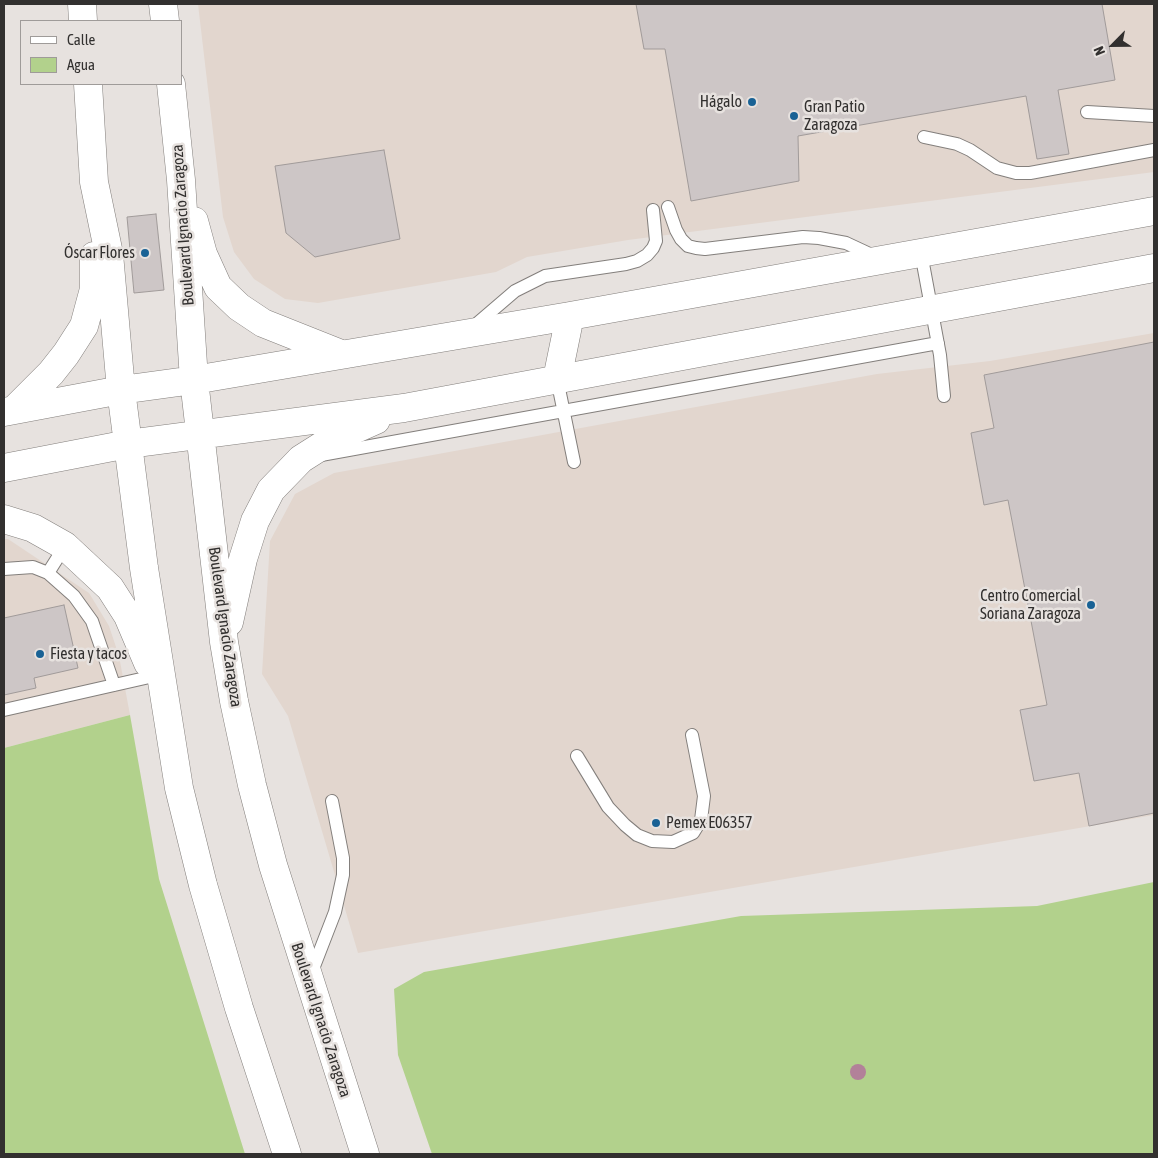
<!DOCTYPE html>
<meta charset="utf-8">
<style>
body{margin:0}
#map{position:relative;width:1158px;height:1158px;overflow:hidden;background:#e7e2df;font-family:"Asap Condensed",sans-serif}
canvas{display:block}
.frame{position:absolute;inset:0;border:5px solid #32302f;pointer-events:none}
.legend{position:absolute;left:20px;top:20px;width:162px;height:65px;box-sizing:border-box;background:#e7e2df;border:1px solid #9f9b99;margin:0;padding:6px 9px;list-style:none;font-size:15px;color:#32302f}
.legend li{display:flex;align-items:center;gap:10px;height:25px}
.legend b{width:25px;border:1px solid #9f9b99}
.north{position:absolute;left:1088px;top:20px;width:50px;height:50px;-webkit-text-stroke:4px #e7e2df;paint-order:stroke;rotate:247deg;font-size:14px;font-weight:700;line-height:20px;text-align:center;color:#32302f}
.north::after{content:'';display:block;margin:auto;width:18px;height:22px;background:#32302f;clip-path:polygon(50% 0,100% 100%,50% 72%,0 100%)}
</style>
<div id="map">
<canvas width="1158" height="1158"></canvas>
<div class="frame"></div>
<ul class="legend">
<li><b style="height:6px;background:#fff"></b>Calle</li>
<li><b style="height:14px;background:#b2d18c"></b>Agua</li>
</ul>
<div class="north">N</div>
</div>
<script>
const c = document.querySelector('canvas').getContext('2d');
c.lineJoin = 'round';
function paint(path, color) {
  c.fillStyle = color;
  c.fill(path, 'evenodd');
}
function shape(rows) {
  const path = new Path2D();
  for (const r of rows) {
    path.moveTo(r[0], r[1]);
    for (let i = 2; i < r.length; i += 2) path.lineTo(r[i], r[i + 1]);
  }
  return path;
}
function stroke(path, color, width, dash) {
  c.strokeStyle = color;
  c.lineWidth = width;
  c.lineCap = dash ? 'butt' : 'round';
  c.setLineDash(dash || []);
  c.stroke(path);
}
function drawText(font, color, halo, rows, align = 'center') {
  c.font = font + ' "Asap Condensed",sans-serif';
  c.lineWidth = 5;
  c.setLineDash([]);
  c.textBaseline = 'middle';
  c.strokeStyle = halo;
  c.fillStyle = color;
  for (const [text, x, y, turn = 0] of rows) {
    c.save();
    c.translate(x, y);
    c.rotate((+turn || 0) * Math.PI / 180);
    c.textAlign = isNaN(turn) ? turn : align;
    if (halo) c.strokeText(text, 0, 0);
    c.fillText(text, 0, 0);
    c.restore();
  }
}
paint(shape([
 [198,4,1154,4,1154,172,628,240,527,257,496,272,318,303,285,299,254,279,234,252,223,217],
 [1154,333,1154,815,358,953,288,716,262,674,270,541,295,494,334,473,877,374,990,361],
 [4,539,8,539,89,593,109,626,119,656,130,715,4,748]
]), '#e2d6ce');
paint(shape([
 [130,715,159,879,245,1154,4,1154,4,748],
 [1154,882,1154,1154,432,1154,398,1055,394,989,424,972,741,916,1037,906]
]), '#b2d18c');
const building = shape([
 [636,4,1102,4,1115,80,1058,90,1069,154,1037,159,1026,96,798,136,799,181,691,201,665,49,644,49,636,4],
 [384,150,400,239,315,257,286,233,275,166,384,150],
 [156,214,164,290,134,293,127,217,156,214],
 [1154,342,1154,813,1089,826,1079,773,1034,781,1020,710,1047,705,1008,500,984,505,971,433,994,428,984,375,1154,342],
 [64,605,78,668,34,678,36,688,4,695,4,618,64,605]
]);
paint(building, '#cdc6c6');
stroke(building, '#a19b9a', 1);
const lane = shape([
 [1087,112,1154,116],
 [924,137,957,144,970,150,997,168,1016,173,1030,173,1154,150],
 [668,207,676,230,681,239,688,246,696,248,705,249,803,237,819,238,846,243,876,257],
 [921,253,940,355,944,396],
 [473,327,515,291,545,276,626,264,637,261,647,255,653,248,656,241,653,210],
 [557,379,574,462],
 [321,455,938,343],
 [4,569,33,567,48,573,74,596,92,621,114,685],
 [48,573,65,546],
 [4,710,154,676],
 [577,756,608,807,625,825,637,835,652,841,673,842,693,833,701,820,704,796,692,735],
 [311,974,335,912,343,875,343,858,332,801]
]);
const primary = shape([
 [82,4,83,21],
 [163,4,165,21],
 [88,84,94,182,109,254,121,390,144,568,179,788,203,885,239,1008,287,1154],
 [171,84,181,180,194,380,224,642,234,701,252,785,273,865,365,1154],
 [194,221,203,254,218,287,239,307,263,323,341,354],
 [557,379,570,316],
 [14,410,51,373,66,354,84,326,94,289,94,256],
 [4,412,121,390,194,380,570,316,1154,211],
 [4,468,128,444,404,408,1154,268],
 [4,519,33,528,65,546,110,588,128,616,148,663],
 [229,622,243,559,255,521,271,490,301,459,331,440,376,420]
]);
stroke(lane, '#837f7c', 14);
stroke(primary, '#837f7c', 29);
stroke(lane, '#fff', 12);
stroke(primary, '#fff', 28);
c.fillStyle = '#b28199';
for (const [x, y] of [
 [858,1072]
]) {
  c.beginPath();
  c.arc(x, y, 8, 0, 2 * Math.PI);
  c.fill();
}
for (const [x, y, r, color] of [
 [752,102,5,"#196295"],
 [794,116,5,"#196295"],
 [145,253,5,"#196295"],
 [1091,605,5,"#196295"],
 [40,654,5,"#196295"],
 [656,823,5,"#196295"]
]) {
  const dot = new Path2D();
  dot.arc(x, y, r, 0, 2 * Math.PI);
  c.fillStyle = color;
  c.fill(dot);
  stroke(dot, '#e7e2df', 2);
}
drawText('16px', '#32302f', '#e7e2df', [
 ["Hágalo",742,102],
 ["Gran Patio",804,107,"left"],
 ["Zaragoza",804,125,"left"],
 ["Óscar Flores",135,253],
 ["Centro Comercial",1081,596],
 ["Soriana Zaragoza",1081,614],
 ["Fiesta y tacos",50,654,"left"],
 ["Pemex E06357",666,823,"left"]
], 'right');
drawText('16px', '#32302f', '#e7e2df', [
 ["Boulevard Ignacio Zaragoza",183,225,-94],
 ["Boulevard Ignacio Zaragoza",225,627,82],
 ["Boulevard Ignacio Zaragoza",321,1020,72]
]);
</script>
